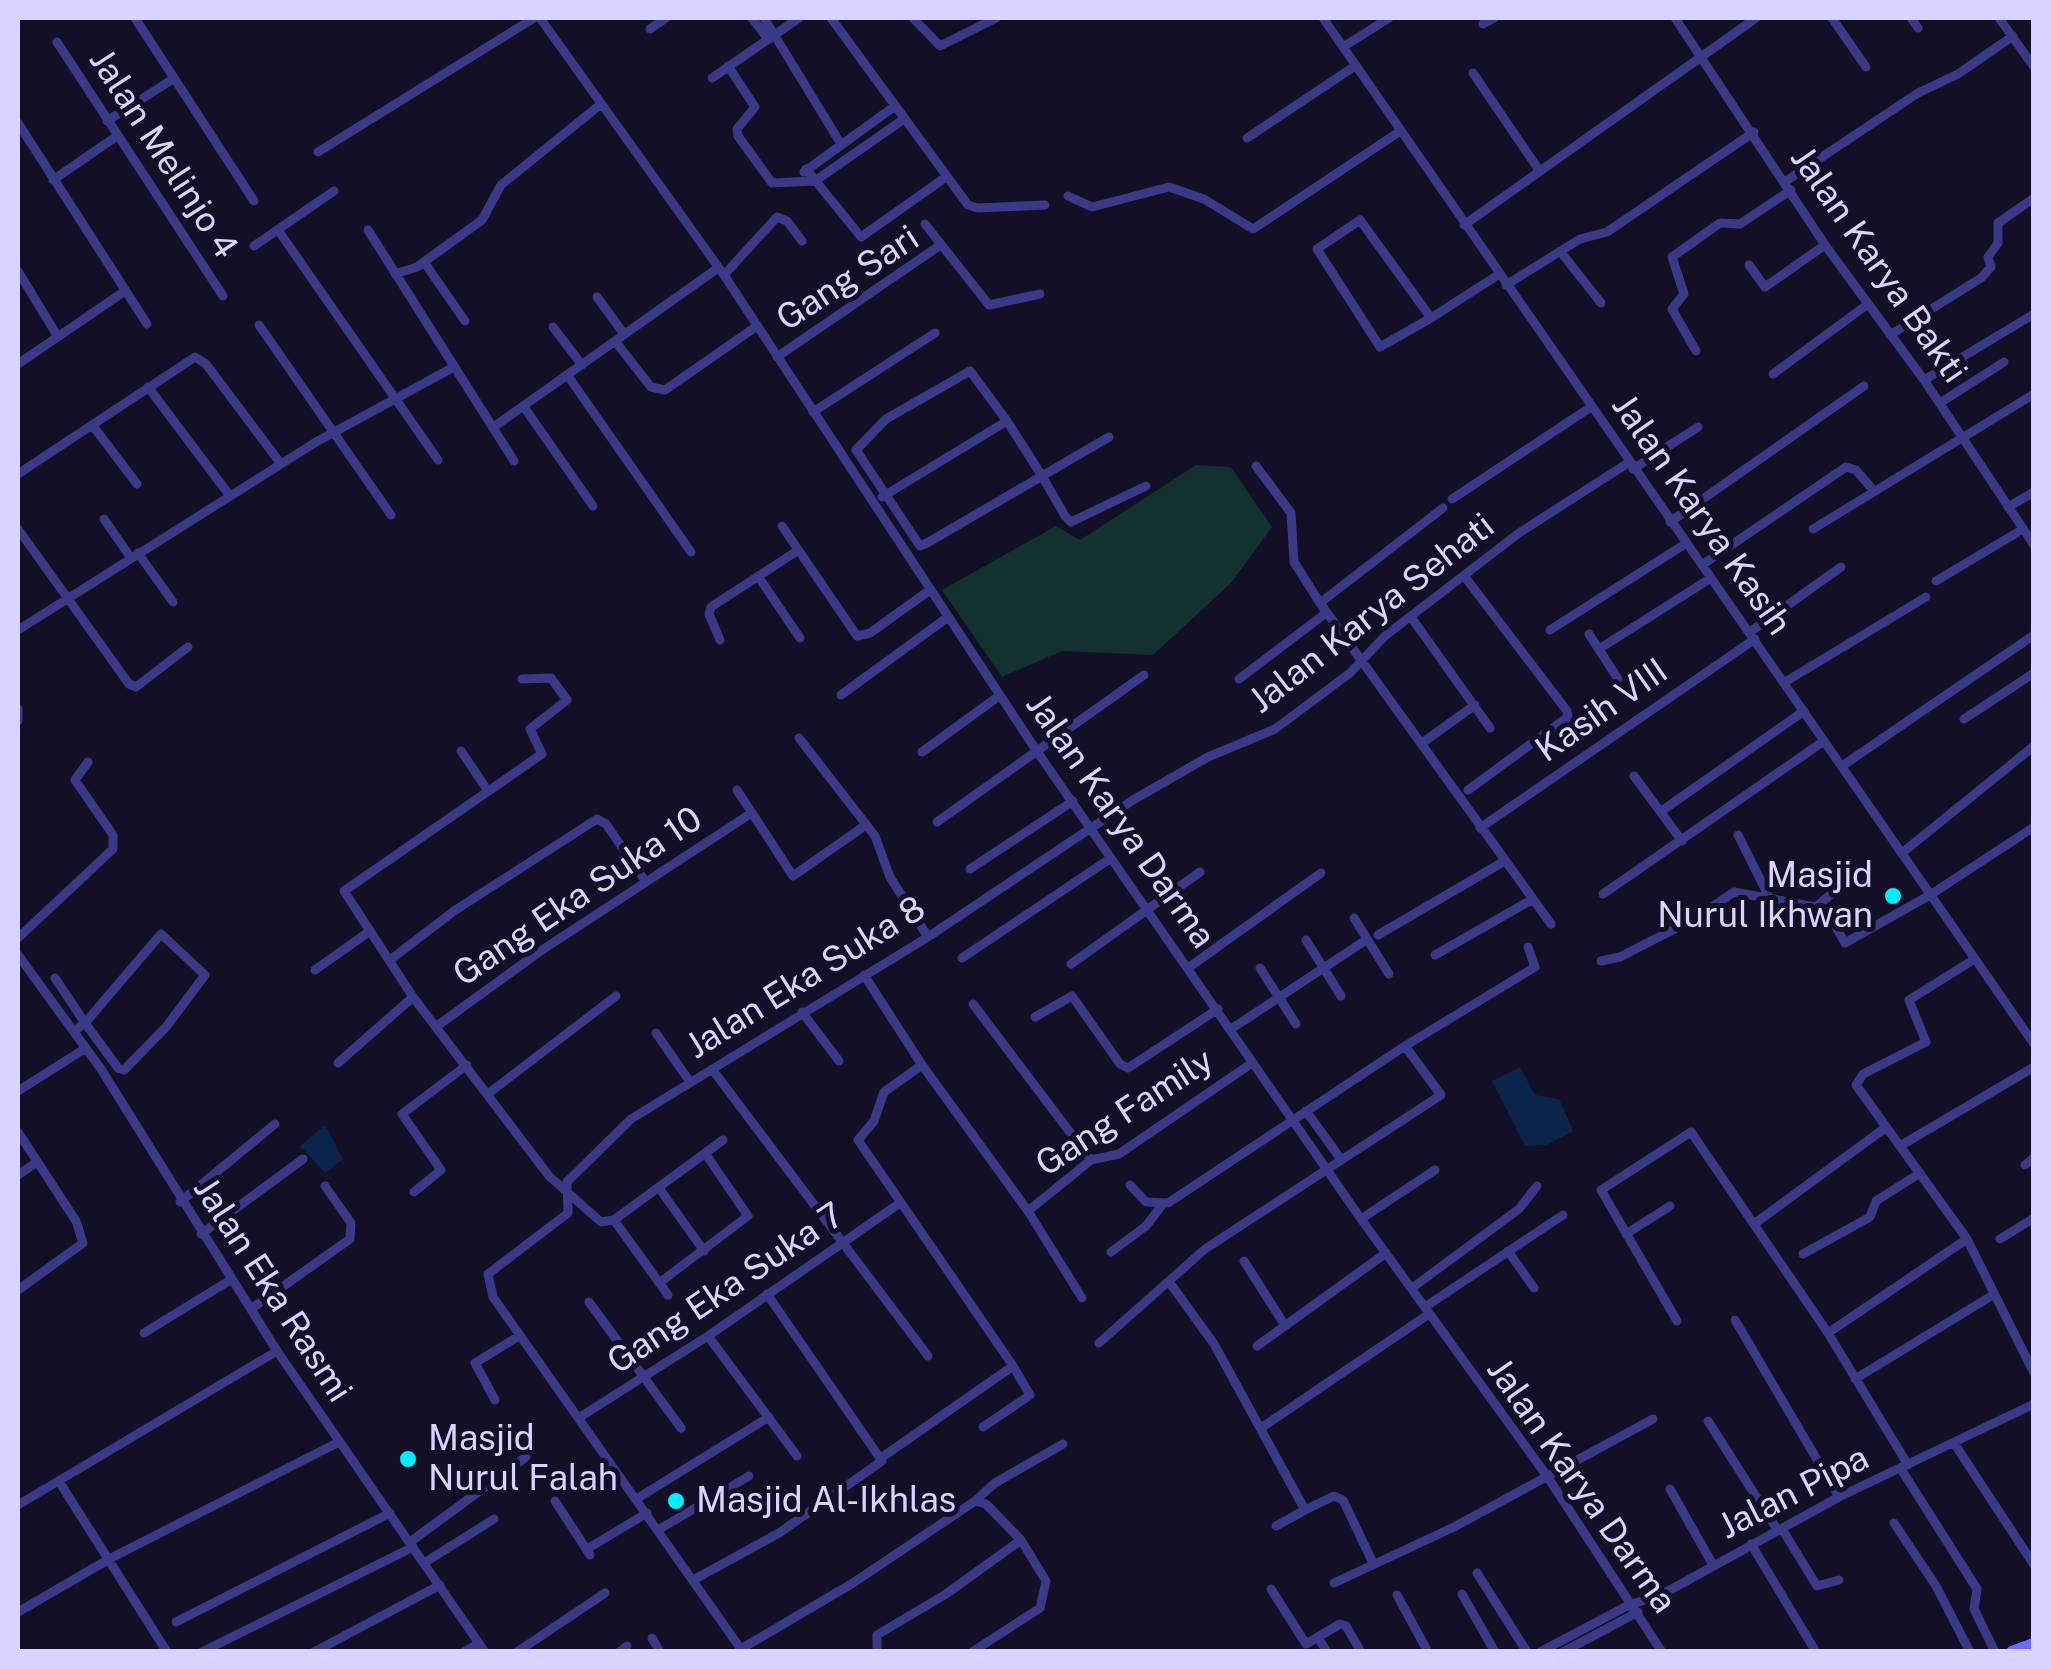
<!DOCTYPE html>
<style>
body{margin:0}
#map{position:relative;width:2051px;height:1669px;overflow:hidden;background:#120f26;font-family:"Public Sans",sans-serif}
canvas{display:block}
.frame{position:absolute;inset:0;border:20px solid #d8d4ff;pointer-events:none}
</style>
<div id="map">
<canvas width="2051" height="1669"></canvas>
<div class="frame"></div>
</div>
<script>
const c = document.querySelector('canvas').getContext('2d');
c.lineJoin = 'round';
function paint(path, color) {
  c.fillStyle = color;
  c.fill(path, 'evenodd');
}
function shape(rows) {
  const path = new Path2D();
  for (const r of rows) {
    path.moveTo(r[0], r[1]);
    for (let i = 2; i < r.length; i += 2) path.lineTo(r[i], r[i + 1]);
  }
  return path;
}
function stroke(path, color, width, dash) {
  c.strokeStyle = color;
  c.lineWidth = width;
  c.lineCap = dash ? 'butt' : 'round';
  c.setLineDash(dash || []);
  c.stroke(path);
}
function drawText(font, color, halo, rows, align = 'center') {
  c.font = font + ' "Public Sans",sans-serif';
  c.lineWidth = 10;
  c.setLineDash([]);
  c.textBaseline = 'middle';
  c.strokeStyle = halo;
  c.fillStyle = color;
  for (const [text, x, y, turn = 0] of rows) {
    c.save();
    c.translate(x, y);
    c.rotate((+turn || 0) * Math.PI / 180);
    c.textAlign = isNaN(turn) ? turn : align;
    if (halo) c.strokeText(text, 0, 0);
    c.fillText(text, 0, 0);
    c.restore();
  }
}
paint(shape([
 [1196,465,1231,467,1272,527,1231,583,1153,655,1062,651,1002,677,942,590,1056,526,1080,540]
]), '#12312f');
paint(shape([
 [1520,1067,1535,1095,1559,1099,1573,1131,1546,1145,1525,1146,1492,1081],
 [325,1125,343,1159,325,1173,300,1146]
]), '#0b2449');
stroke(shape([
 [135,18,254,201],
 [540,18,724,275,1036,750,1361,1219,1547,1476,1662,1652],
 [752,18,768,39],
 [764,18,841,144],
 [831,18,968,205,978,208,1045,205],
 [913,18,940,46,996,18],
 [1323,18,2034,1044],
 [1675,18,1825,245,1924,380,2034,545],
 [1832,18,1866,67],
 [1911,18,1918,28],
 [1999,18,2034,67],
 [1483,24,1494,18],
 [650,29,666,18],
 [57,42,223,296],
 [1343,47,1389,18],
 [728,66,755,107,737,129,738,136,772,183,815,181,904,119],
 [1473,73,1539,170],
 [712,78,799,18],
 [107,121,173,79],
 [18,123,147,324],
 [1247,138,1355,66],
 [318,152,534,18],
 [806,169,861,237,946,177],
 [804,172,895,106],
 [53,180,117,136],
 [1786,181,1918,93,1958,74,2013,36],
 [1068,196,1092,207,1169,187,1204,199,1253,229,1399,132],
 [925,224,989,305,1040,294],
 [1464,225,1756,18],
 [278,230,438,460],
 [368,230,514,461],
 [254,246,334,191],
 [1560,251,1601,303],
 [424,262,465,321],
 [1749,265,1765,287,1825,245],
 [18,271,58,337],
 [395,274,417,267,482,220,501,185,601,104],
 [724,275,777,217,787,221,802,241],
 [1506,285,1580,239,1607,232,1754,132],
 [597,297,624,334],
 [1431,318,1360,220,1317,249,1380,347,1431,318,1498,275],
 [259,325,391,515],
 [553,327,582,365],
 [1890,335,1981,278,1991,267,1988,257,1998,243,1998,223,2034,198],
 [615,341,651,387,665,390,757,326],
 [1696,351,1672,309,1684,294,1672,257,1720,223,1740,224,1791,190],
 [777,357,939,246],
 [18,364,125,291],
 [1773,374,1868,304],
 [568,376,691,552],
 [1924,380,2034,314],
 [148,387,230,496],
 [1940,403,2004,362],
 [524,407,593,506],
 [813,412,935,333],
 [93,426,137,484],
 [495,426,718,268],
 [1109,437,1042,476,927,543,920,546,856,450,886,419,970,371,1007,421,1042,476,1065,516,1071,522,1146,486],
 [1256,466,1291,513,1294,562,1320,603,1551,924],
 [1633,469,1698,427],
 [18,474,195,357,206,364,281,464],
 [882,497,1007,421],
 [1452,499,1591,407],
 [2008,507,2034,492],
 [104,519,131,558],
 [1670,522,1864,386],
 [782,526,857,636,870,633,930,590],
 [18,529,129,684,136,687,188,647],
 [1813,529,2034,394],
 [138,553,173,602],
 [1702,565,1846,467,1856,470,1874,491],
 [758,576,800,638],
 [1465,577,1567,711,1568,717,1468,790],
 [1936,581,2023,529],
 [1320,603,1443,508],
 [1411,617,1490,728],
 [18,630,316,442,452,368],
 [1550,630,1685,544],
 [1750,632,1841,567],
 [1589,634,1618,679],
 [720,640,709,614,711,607,797,551],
 [1599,649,1711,578],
 [522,679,551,678,567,700,530,729,542,754,344,891,413,997,549,1176,601,1222,614,1220,723,1140],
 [1239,679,1326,613],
 [1785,682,1926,597],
 [841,695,948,617],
 [18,709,18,721],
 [1964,719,2034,673],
 [799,738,875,836,890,877,928,937],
 [1422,743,1475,705],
 [461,751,488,791],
 [922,752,999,696],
 [1842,766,2034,635],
 [1634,776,1682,841],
 [737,790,793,876,863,827],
 [1663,810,1804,711],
 [937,822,1144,675],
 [1480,828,1755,639],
 [1738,835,1768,895],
 [1902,853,2034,746],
 [970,869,1073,801],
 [1603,894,1824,741],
 [1816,907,1856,873],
 [1354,918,1389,974],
 [1378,935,1503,862],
 [18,938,113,849,113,835,75,780,88,762],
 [1306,940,1341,996],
 [18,955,101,1069,277,1351,485,1652],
 [1435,955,1533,899],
 [962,958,1111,858],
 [390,960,454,911,597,819,606,824,646,882],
 [1973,960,1909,1000,1926,1042,1863,1074,1856,1085,1967,1239,2034,1373],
 [1601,961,1620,957,1694,919,1734,892,1816,907,1831,918,1845,943,1930,895,2034,827],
 [1071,964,1200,872],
 [1188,968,1321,873],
 [1260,968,1296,1024],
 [315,970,370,931],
 [864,975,922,1065,1028,1211,1082,1298],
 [55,978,85,1023,118,1068,124,1070,166,1027,205,975,161,934,85,1023,74,1031],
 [973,1004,1091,1160],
 [802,1012,839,1061],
 [1035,1017,1072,996,1120,1064,1128,1068,1218,1009],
 [437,1026,539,952,750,814],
 [1231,1029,1366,940],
 [656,1033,690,1082],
 [338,1063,413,997],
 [922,1065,884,1092,874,1121,858,1140,1013,1366],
 [712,1069,928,1356],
 [18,1091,86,1048],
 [489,1093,616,996],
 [1306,1111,1340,1158],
 [18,1132,76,1221,83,1243,18,1290],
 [1900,1146,2034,1067],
 [2025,1165,2034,1157],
 [18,1175,37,1162],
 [1130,1185,1146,1202,1168,1203,1405,1046,1535,967,1528,947],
 [659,1188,704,1251],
 [414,1192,441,1170,402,1114,467,1065],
 [180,1202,275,1124],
 [1028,1211,1091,1160,1119,1154,1252,1063],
 [1361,1219,1435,1170],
 [614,1220,668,1295],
 [1754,1224,1885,1128],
 [201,1234,303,1159],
 [1626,1234,1670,1206],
 [2000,1239,2034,1218],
 [1508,1251,1534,1288],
 [1111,1252,1146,1226,1162,1205],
 [1803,1254,1870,1217,1876,1201,1920,1173],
 [1244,1261,1284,1324],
 [659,1283,748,1216,705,1153],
 [1170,1283,1214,1344,1305,1510,1334,1496,1343,1500,1373,1563],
 [1412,1288,1519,1209,1537,1186],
 [589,1302,681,1428],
 [1425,1307,1563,1215],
 [251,1309,350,1239,351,1223,325,1186],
 [1735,1320,1839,1497],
 [1677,1321,1601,1190,1691,1132,1828,1333,1908,1465],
 [144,1333,232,1279],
 [1828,1333,1967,1239],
 [708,1336,797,1456],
 [1099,1343,1205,1249,1441,1095,1405,1046],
 [1257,1346,1386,1253],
 [1855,1379,1993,1295],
 [495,1400,475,1363,519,1336],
 [580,1417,708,1336,900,1203],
 [1708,1421,1778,1531],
 [1261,1428,1429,1314],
 [1954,1443,2034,1565],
 [881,1458,1013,1366,1030,1395,983,1427],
 [1901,1469,1977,1589,1974,1609,1995,1652],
 [60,1483,167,1652],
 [1670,1489,1713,1565],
 [638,1498,769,1417],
 [555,1501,590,1555],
 [18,1505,277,1351],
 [1894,1523,1936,1586,1970,1652],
 [1276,1526,1305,1510],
 [1782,1529,1817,1586,1839,1580],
 [658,1530,749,1476],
 [410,1542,526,1457],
 [1751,1544,1816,1652],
 [587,1549,647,1513],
 [424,1563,494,1519],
 [1477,1573,1527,1652],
 [695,1579,779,1533,882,1461,767,1294],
 [1334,1583,1454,1527,1653,1419],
 [1271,1589,1306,1644,1340,1624,1346,1626,1361,1652],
 [1462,1594,1495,1652],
 [1397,1595,1428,1652],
 [18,1612,111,1558,339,1442],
 [176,1622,390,1513],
 [652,1638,660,1652],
 [1319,1639,1327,1652],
 [741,1649,853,1583,975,1501,995,1483,1063,1444],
 [202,1652,413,1547],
 [314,1652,440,1585],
 [464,1652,479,1643],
 [517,1652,605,1593],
 [619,1652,627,1646],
 [743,1652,493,1297,488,1274,568,1213,567,1182,631,1119,928,937,1133,800,1208,757,1275,729,1350,673,1385,636,1519,533,1628,463],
 [877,1652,877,1635,946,1594,1021,1540],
 [972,1652,1040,1608,1046,1581,1021,1540,986,1504,975,1501],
 [1540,1652,1629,1605,1661,1595,1839,1497,2034,1404],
 [1563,1652,1638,1612]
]), '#393986', 9);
stroke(shape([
 [2012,1652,2034,1644]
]), '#6b6cff', 12);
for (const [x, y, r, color] of [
 [1893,896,10,"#00edff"],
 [408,1459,10,"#00edff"],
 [676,1501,10,"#00edff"]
]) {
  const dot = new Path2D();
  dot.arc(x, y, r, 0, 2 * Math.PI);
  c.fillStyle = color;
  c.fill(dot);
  stroke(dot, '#120f26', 4);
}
drawText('35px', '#d8d4ff', '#120f26', [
 ["Jalan Melinjo 4",163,154,57],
 ["Jalan Karya Bakti",1878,265,55],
 ["Gang Sari",848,279,-33],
 ["Jalan Karya Kasih",1701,515,55],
 ["Jalan Karya Sehati",1372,614,-38],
 ["Kasih VIII",1602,711,-35],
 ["Jalan Karya Darma",1120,821,55],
 ["Gang Eka Suka 10",578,897,-34],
 ["Jalan Eka Suka 8",806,978,-32],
 ["Gang Family",1125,1113,-33],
 ["Gang Eka Suka 7",726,1289,-34],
 ["Jalan Eka Rasmi",272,1290,57],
 ["Jalan Karya Darma",1581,1486,55],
 ["Jalan Pipa",1794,1493,-27]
]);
drawText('35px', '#d8d4ff', '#120f26', [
 ["Masjid",1873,876,"right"],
 ["Nurul Ikhwan",1873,916,"right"],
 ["Masjid",428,1439],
 ["Nurul Falah",428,1479],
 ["Masjid Al-Ikhlas",696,1501]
], 'left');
</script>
